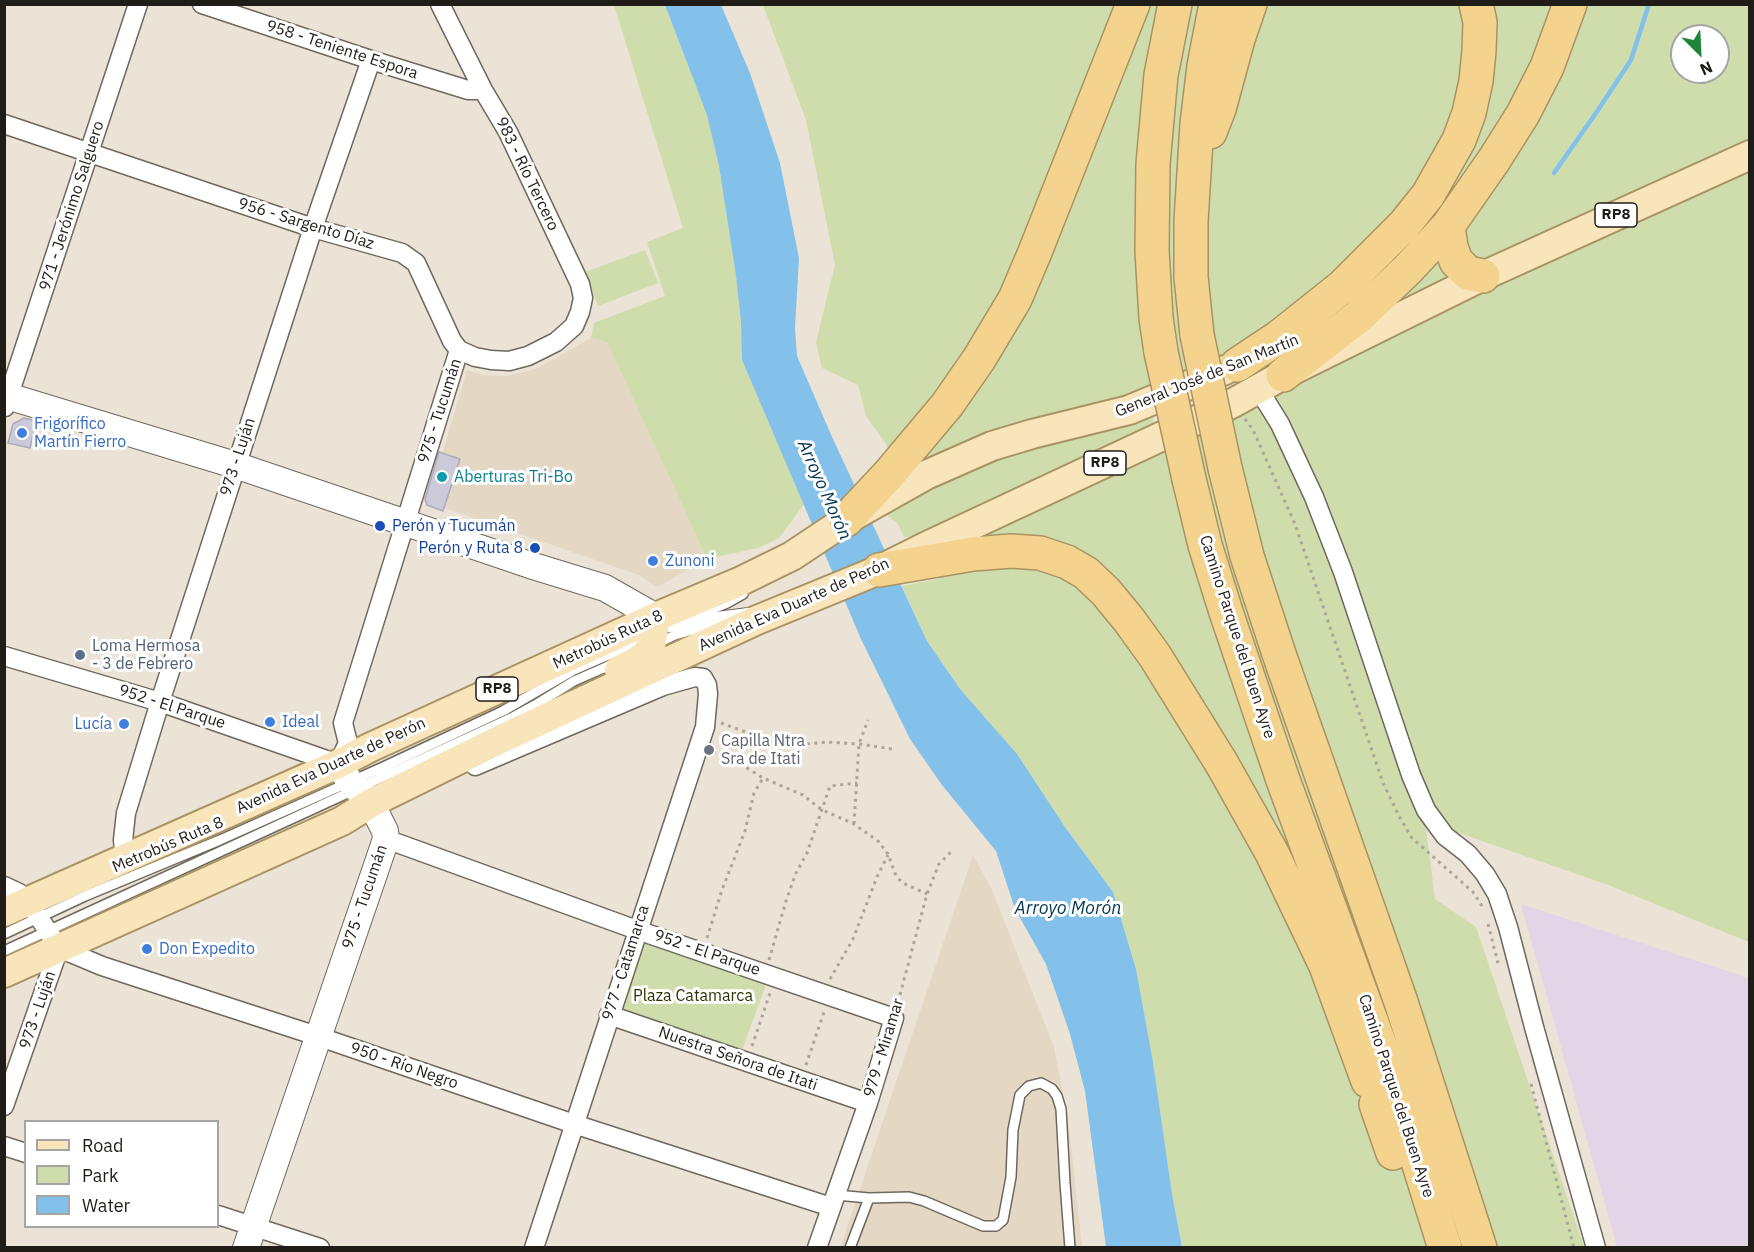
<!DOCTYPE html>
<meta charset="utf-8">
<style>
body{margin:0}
#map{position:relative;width:1754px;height:1252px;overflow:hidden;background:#ebe3d5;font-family:"IBM Plex Sans",sans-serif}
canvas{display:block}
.frame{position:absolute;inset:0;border:6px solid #201d19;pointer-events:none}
.legend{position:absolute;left:24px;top:1120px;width:195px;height:108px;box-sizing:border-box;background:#fff;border:2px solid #a6a5a3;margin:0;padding:8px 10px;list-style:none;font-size:18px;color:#201d19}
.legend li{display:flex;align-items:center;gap:12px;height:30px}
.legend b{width:30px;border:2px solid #a6a5a3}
.north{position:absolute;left:1670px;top:24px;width:60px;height:60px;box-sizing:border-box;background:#fff;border:2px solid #a6a5a3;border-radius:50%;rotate:156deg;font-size:16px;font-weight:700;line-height:24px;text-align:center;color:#201d19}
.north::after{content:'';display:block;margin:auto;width:21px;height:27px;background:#218539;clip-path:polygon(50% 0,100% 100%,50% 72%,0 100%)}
</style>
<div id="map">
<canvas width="1754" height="1252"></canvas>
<div class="frame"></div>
<ul class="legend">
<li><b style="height:8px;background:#f8e5bb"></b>Road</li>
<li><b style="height:16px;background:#ceddab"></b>Park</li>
<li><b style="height:16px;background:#83c0ea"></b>Water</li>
</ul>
<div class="north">N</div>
</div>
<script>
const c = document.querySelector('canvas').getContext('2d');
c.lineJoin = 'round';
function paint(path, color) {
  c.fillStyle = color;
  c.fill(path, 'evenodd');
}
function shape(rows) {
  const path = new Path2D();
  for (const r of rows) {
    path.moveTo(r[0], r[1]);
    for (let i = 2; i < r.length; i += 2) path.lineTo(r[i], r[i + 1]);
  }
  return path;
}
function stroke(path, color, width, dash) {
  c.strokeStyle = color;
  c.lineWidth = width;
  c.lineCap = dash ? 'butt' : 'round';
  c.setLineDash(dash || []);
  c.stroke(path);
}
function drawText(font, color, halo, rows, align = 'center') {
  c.font = font + ' "IBM Plex Sans",sans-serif';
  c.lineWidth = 6;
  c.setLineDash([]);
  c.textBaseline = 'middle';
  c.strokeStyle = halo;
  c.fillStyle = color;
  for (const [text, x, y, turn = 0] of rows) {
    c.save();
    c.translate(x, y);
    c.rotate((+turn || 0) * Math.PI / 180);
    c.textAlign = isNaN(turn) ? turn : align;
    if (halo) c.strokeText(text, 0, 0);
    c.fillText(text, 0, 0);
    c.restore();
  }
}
paint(shape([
 [1521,904,1749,978,1749,1247,1617,1247]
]), '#e3d4e7');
paint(shape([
 [591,338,607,342,707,559,657,587,639,575,439,506,430,495,467,370,482,375,507,376,536,369],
 [973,855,992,890,1054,1047,1069,1126,1082,1247,840,1248]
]), '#e4d8c4');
paint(shape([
 [614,5,665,5,707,115,719,166,736,276,741,322,742,360,804,504,779,538,758,548,707,559,607,342,591,338,594,323,665,296,647,242,683,228],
 [763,5,1749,5,1749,942,1608,885,1425,821,1435,899,1476,927,1584,1247,1182,1247,1172,1194,1153,1062,1136,969,1113,892,1065,827,1017,754,960,689,927,641,902,586,939,579,929,561,1478,278,900,490,886,444,866,416,858,385,822,368,816,342,835,265,806,120],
 [1682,36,1718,36,1718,72,1682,72],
 [645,250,658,283,598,306,585,272],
 [1152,411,1154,424,914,536,904,537,898,524,888,516,888,510,983,460],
 [645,938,767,982,741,1053,619,1010]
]), '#ceddab');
paint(shape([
 [665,5,721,5,750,73,780,163,799,258,795,328,797,356,832,437,927,641,960,689,1017,754,1065,827,1113,892,1136,969,1153,1062,1172,1194,1182,1247,1106,1247,1085,1091,1070,1034,1046,964,1015,909,996,851,942,785,910,739,861,639,742,360,741,322,736,276,719,166,707,115]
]), '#83c0ea');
stroke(shape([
 [1554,173,1598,110,1631,60,1649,4]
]), '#83c0ea', 4.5);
const building = shape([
 [24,418,36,421,30,448,8,443,13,424,24,418],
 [439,452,460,459,443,511,427,505,425,499,439,452]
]);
paint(building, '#cccad8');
stroke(building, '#acabb9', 1.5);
const lane = shape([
 [698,615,727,603,743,594],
 [658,643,675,635,692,630],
 [4,934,85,896,220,840,381,768,503,711,572,671,647,638],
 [4,951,513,717,535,705,574,681,615,663],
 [836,1195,869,1198,909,1197,924,1201,983,1226,996,1226,1003,1220,1011,1177,1013,1130,1020,1095,1029,1086,1041,1083,1052,1089,1057,1096,1061,1109,1065,1183,1070,1248],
 [850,1248,869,1198]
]);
const street = shape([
 [202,4,371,60,468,90,483,90],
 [4,124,313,228,402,253,416,263,452,341,459,350,475,357,491,360,509,361,528,356,556,342,574,326,580,312,583,298,580,284,508,132,483,90,440,4],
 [1259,390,1280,424,1314,497,1343,572,1411,775,1426,810,1445,836,1468,854,1485,874,1497,894,1508,927,1534,1027,1596,1248],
 [5,407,138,4],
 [4,656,160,702,338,764,348,743,343,723,459,350],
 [475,766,663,686,695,677,703,678,707,685,708,694,705,727,534,1248],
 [386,839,637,930,894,1018,868,1103,817,1248],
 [125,859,123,840,126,813,160,702,313,228,371,60],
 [4,886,19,893,28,901,59,948,102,966,317,1036,574,1124,831,1207],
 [609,1015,868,1103],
 [4,1106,59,948],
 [4,1146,26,1153],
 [218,1215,320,1248]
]);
const secondary = shape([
 [4,395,235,465,530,565,605,588,656,617,718,625,749,621],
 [246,1248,386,839,385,831,371,803,350,782,338,764]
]);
const primary = shape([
 [619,670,633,663,645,655,651,646,656,617],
 [4,912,338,764,371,747,656,617,739,582,792,556,846,520,926,475,992,446,1032,434,1129,410,1225,370],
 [4,973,342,821,371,803,501,739,757,620,879,570,925,547,1233,403,1283,375,1483,276,1750,155]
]);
const highway = shape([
 [1210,132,1219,109,1238,39,1250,4],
 [1448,226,1451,247,1456,261,1468,273,1483,276],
 [1197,335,1191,277,1191,221,1197,124,1204,66,1216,4],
 [1161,352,1156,318,1152,251,1153,164,1161,75,1175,4],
 [1237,365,1279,337,1343,286,1404,225,1428,195,1459,140,1469,113,1476,81,1479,51,1480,22,1476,4],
 [1283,375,1359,316,1408,269,1448,226,1494,160,1523,114,1547,67,1570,4],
 [1225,468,1247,556,1279,654,1401,1002,1480,1248],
 [1189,479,1205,545,1226,612,1283,780,1391,1075,1445,1248],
 [846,520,889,474,947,405,979,359,1015,299,1035,252,1133,4],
 [879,570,973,554,1011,551,1040,553,1067,562,1086,573,1106,592,1129,620,1155,656,1222,764,1272,853,1326,966,1368,1081],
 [1376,1104,1393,1153]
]);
stroke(lane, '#6f685c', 12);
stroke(street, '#6f685c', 21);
stroke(secondary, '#6f685c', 28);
stroke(primary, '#a99364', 32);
stroke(highway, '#a99364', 36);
stroke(shape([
 [1245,419,1253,430,1295,524,1383,783,1400,818,1412,838,1473,892,1484,909],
 [721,723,784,746,827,742,859,744,892,749],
 [713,752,728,756,763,778,803,795,822,810,854,824,878,841,888,854,896,876,903,883,927,894],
 [854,824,859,744,868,720],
 [1488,924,1499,967],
 [707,938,722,890,745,831,754,793,763,778],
 [769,960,786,901,796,873,807,853,830,786,857,783],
 [830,979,853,939,877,877,888,855],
 [898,1002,927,894,939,864,952,851],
 [752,1046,770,993],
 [806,1065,824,1012],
 [1531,1084,1574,1248]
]), '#aca59a', 3, [3, 4.5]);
stroke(lane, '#fff', 9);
stroke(street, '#fff', 18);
stroke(secondary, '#fff', 26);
stroke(primary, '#f8e5bb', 28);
stroke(highway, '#f3d38d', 33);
const highwayBridge = shape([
 [1197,335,1225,468],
 [1161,352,1189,479]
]);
stroke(highwayBridge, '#a99364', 36, []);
stroke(highwayBridge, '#f3d38d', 33);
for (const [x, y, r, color] of [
 [22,433,6,"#3f7fe0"],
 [442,477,6,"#0f9aa8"],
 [380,526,6,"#1a4fb4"],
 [535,548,6,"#1a4fb4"],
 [653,561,6,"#3f7fe0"],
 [80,655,6,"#5c6f8a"],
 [270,722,6,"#3f7fe0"],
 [124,724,6,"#3f7fe0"],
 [709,750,6,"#6b7280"],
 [147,949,6,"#3f7fe0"]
]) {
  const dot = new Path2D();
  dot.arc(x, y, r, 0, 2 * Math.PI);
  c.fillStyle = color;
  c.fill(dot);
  stroke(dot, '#fff', 2);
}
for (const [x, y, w] of [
 [1616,215,42],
 [1105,463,42],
 [497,689,42]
]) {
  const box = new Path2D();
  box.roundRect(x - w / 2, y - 12, w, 24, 4.5);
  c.fillStyle = '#fff';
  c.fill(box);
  stroke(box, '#201d19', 1.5);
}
drawText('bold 15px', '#201d19', null, [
 ["RP8",1616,215],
 ["RP8",1105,463],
 ["RP8",497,689]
]);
drawText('16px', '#201d19', '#fff', [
 ["958 - Teniente Espora",342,50,18],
 ["983 - Río Tercero",527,174,64],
 ["971 - Jerónimo Salguero",72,206,-72],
 ["956 - Sargento Díaz",306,224,17],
 ["General José de San Martín",1207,376,-22],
 ["975 - Tucumán",440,411,-72],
 ["973 - Luján",238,457,-72],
 ["Avenida Eva Duarte de Perón",794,605,-24],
 ["Camino Parque del Buen Ayre",1237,637,72],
 ["Metrobús Ruta 8",608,640,-25],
 ["952 - El Parque",172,707,18],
 ["Avenida Eva Duarte de Perón",331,766,-25],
 ["Metrobús Ruta 8",168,845,-23],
 ["975 - Tucumán",365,897,-71],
 ["952 - El Parque",707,953,19],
 ["977 - Catamarca",626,963,-72],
 ["973 - Luján",38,1010,-71],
 ["979 - Miramar",884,1048,-73],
 ["Nuestra Señora de Itati",738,1059,19],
 ["950 - Río Negro",404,1066,19],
 ["Camino Parque del Buen Ayre",1396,1096,72]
]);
drawText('16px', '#366cbe', '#fff', [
 ["Frigorífico",34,424],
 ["Martín Fierro",34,442],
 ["Zunoni",665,561],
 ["Ideal",282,722],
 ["Lucía",112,724,"right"],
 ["Don Expedito",159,949]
], 'left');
drawText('16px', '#0d838f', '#fff', [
 ["Aberturas Tri-Bo",454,477]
], 'left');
drawText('16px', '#164399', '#fff', [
 ["Perón y Tucumán",392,526],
 ["Perón y Ruta 8",523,548,"right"]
], 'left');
drawText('16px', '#4e5e75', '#fff', [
 ["Loma Hermosa",92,646],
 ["- 3 de Febrero",92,664]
], 'left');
drawText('16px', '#5b616d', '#fff', [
 ["Capilla Ntra",721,741],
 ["Sra de Itati",721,759]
], 'left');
drawText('16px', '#2b3504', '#fff', [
 ["Plaza Catamarca",693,996]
]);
drawText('italic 18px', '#043753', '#fff', [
 ["Arroyo Morón",824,490,66],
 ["Arroyo Morón",1068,909]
]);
</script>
